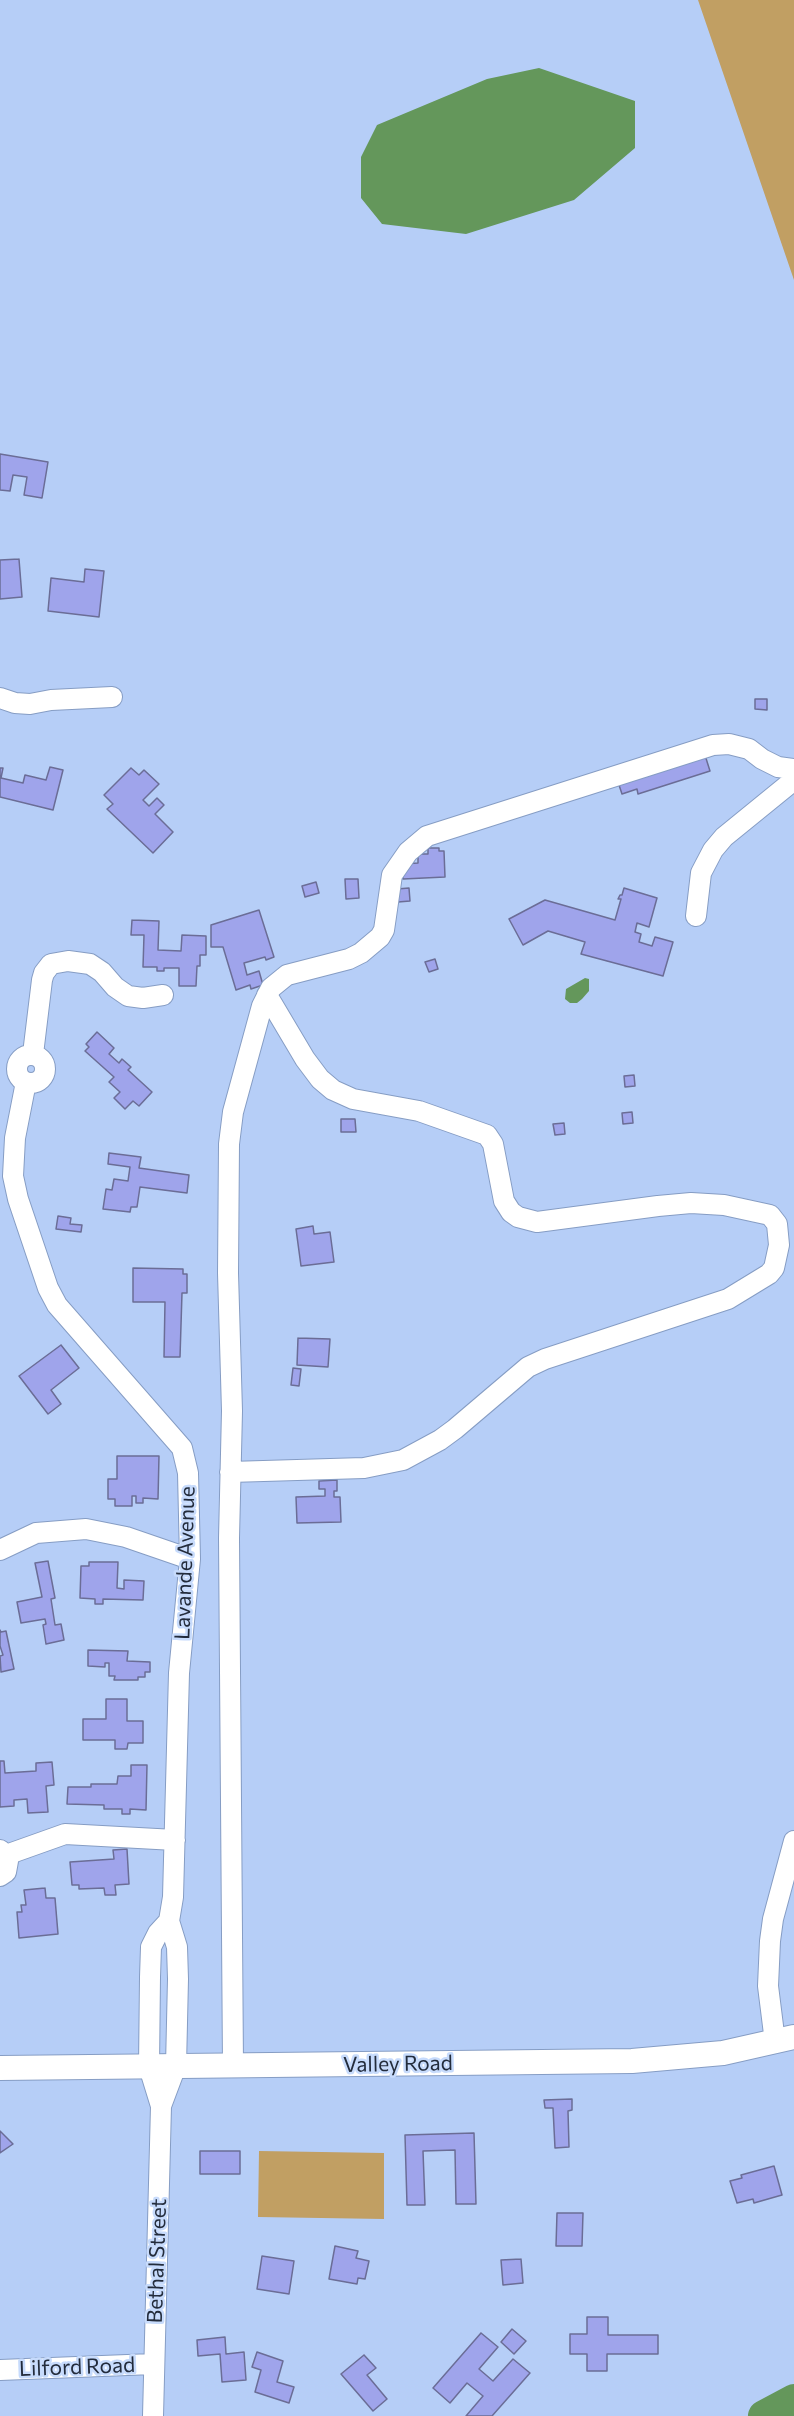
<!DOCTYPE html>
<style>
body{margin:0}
canvas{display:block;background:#b6cef7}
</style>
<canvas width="794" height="2416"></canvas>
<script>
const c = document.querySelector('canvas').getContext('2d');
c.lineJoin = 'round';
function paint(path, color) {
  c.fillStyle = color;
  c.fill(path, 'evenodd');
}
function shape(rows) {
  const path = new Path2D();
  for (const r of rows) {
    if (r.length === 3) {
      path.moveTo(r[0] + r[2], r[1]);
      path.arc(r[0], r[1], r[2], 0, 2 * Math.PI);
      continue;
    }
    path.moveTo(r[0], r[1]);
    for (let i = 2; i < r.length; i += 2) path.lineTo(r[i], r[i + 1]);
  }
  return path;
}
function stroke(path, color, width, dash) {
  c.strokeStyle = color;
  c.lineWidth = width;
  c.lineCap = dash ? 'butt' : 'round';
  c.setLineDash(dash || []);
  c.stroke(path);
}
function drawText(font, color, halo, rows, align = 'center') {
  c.font = font + ' Commissioner,sans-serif';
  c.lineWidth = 5;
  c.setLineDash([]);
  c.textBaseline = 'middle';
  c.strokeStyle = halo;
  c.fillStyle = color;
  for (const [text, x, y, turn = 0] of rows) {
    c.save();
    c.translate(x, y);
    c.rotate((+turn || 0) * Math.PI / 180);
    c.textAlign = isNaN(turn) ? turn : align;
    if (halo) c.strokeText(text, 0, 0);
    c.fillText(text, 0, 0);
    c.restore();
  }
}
paint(shape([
 [698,0,794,0,794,280],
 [259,2151,384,2153,384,2219,258,2217]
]), '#c19f63');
paint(shape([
 [539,68,635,101,635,148,574,200,466,234,382,224,361,198,361,157,377,125,487,79],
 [585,978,589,979,589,991,582,999,577,1003,570,1003,565,999,566,989]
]), '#64975b');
stroke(shape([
 [764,2416,794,2400]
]), '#64975b', 32);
const building = shape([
 [0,454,48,462,42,498,24,495,27,477,13,475,10,491,0,490,0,454],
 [19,559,22,597,0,599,0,560,19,559],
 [85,569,104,571,99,617,48,611,51,578,84,582,85,569],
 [755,699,767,699,767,710,755,709,755,699],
 [704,752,710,771,638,794,637,789,622,794,617,779,704,752],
 [50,767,63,770,53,810,0,797,0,768,3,768,1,778,23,783,25,775,46,780,50,767],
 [131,768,139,775,144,770,159,784,143,800,149,806,157,798,164,805,155,814,173,832,153,853,107,809,113,804,104,795,131,768],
 [428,848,439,848,439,851,444,851,445,877,403,879,402,864,418,863,418,854,428,854,428,848],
 [345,879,358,879,359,898,346,899,345,879],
 [316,882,319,893,305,897,302,886,316,882],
 [409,888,410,901,398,902,397,889,409,888],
 [624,888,657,898,649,927,637,923,635,932,641,934,639,942,652,946,655,937,673,942,663,976,581,954,585,942,548,931,523,945,509,919,545,900,615,920,621,899,618,899,620,895,622,895,624,888],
 [259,910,274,957,266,960,265,957,244,963,247,975,259,971,263,985,251,989,250,985,236,990,223,947,211,947,211,925,259,910],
 [132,920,159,921,158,950,181,951,182,935,206,936,206,955,200,955,200,966,197,966,196,986,179,986,179,968,164,968,164,971,157,971,157,967,143,967,144,935,131,935,132,920],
 [435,959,438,969,429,972,425,962,435,959],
 [97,1032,114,1048,109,1054,119,1063,122,1059,131,1067,128,1070,152,1092,139,1106,133,1101,125,1109,114,1098,120,1092,109,1082,114,1077,85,1051,89,1047,86,1044,97,1032],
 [634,1075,635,1086,625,1087,624,1076,634,1075],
 [632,1112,633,1123,623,1124,622,1113,632,1112],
 [341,1119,355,1119,356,1132,341,1132,341,1119],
 [564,1123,565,1134,555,1135,553,1124,564,1123],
 [109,1153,141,1157,139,1168,189,1175,187,1193,140,1187,137,1207,131,1207,130,1212,103,1209,106,1189,112,1190,114,1179,128,1181,130,1167,108,1164,109,1153],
 [58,1216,71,1218,70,1224,82,1225,81,1232,56,1229,58,1216],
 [313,1226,314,1234,330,1232,334,1262,301,1266,296,1229,313,1226],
 [133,1268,183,1269,183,1274,187,1274,187,1293,182,1293,180,1357,164,1357,165,1302,133,1302,133,1268],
 [298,1338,330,1339,328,1367,297,1365,298,1338],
 [61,1345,79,1368,51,1390,61,1404,48,1414,19,1376,61,1345],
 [293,1368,301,1369,299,1386,291,1385,293,1368],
 [117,1456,159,1456,158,1499,143,1498,143,1503,136,1503,136,1496,132,1496,132,1506,115,1506,115,1499,108,1499,108,1479,117,1479,117,1456],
 [337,1480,337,1491,334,1491,334,1497,340,1497,341,1522,297,1523,296,1497,325,1496,325,1489,319,1489,319,1481,337,1480],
 [48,1561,55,1598,51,1599,55,1625,61,1624,64,1640,46,1644,43,1625,46,1624,45,1619,21,1623,17,1602,42,1597,35,1563,48,1561],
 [89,1562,118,1562,117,1588,124,1589,124,1580,144,1581,143,1600,103,1599,103,1604,95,1604,95,1599,80,1598,81,1566,89,1566,89,1562],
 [0,1630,1,1632,6,1631,14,1669,1,1672,0,1656,3,1655,0,1646,0,1630],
 [88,1650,128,1651,127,1661,150,1662,150,1672,145,1672,145,1677,138,1677,138,1680,114,1680,115,1676,109,1676,109,1663,105,1663,105,1667,88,1666,88,1650],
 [106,1699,127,1699,127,1721,143,1721,143,1743,128,1743,127,1749,115,1749,115,1740,83,1740,83,1719,106,1719,106,1699],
 [0,1761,4,1761,5,1773,36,1771,36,1763,52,1762,54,1785,46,1786,48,1812,28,1813,27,1799,14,1800,14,1806,0,1807,0,1761],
 [131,1765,147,1765,146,1810,130,1809,130,1814,122,1814,122,1809,104,1809,104,1805,67,1804,68,1787,91,1787,91,1784,117,1784,118,1776,131,1776,131,1765],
 [127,1849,129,1884,115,1885,116,1895,105,1895,104,1888,79,1889,79,1885,72,1885,70,1862,114,1859,113,1850,127,1849],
 [45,1888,46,1898,55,1898,58,1934,19,1938,17,1912,22,1912,21,1905,26,1905,24,1890,45,1888],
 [572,2099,572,2110,568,2111,569,2147,555,2148,553,2108,545,2108,544,2100,572,2099],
 [0,2131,13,2144,0,2153,0,2131],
 [474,2133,476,2204,456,2204,455,2150,423,2151,425,2205,407,2205,405,2135,474,2133],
 [200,2151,240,2151,240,2174,200,2174,200,2151],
 [774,2166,782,2195,754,2203,753,2199,737,2203,730,2181,742,2178,741,2175,774,2166],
 [557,2213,583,2213,582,2246,556,2246,557,2213],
 [335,2246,358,2251,356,2258,369,2261,365,2279,358,2278,357,2284,329,2279,335,2246],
 [262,2256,294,2261,289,2294,257,2289,262,2256],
 [521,2259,523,2283,503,2285,501,2260,521,2259],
 [587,2317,608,2317,608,2335,658,2335,658,2354,607,2354,607,2371,587,2371,587,2354,570,2354,570,2334,587,2334,587,2317],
 [512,2329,526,2341,514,2354,501,2342,512,2329],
 [481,2333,498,2347,479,2369,493,2381,513,2359,530,2373,492,2416,466,2416,483,2396,467,2383,450,2403,433,2388,481,2333],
 [225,2337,226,2354,244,2352,246,2380,222,2382,220,2354,198,2356,197,2340,225,2337],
 [257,2352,283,2361,277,2382,294,2387,289,2403,255,2392,261,2370,252,2367,257,2352],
 [364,2355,376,2368,367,2375,387,2399,373,2411,341,2374,364,2355]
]);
paint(building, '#9fa4eb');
stroke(building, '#6b6d96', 1.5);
const minor = shape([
 [0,698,15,703,30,704,51,700,112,697],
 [696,916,701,873,713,850,724,837,794,780],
 [33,1054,42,980,44,973,51,964,68,961,90,964,102,972,115,987,128,996,143,998,163,995],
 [31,1069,14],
 [26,1082,15,1138,13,1176,18,1199,48,1288,57,1305,182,1448,188,1473,190,1559,179,1673,173,1897,169,1921,158,1933,151,1947,150,1977,149,2067,161,2106],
 [230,1472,364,1468,403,1460,440,1440,455,1429,528,1367,545,1359,728,1299,769,1274,774,1268,779,1245,777,1224,770,1215,724,1205,691,1203,658,1206,537,1222,518,1217,511,1212,504,1201,493,1144,487,1135,419,1111,353,1099,333,1090,320,1079,305,1059,267,995],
 [0,1550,36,1533,86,1529,126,1537,190,1559],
 [0,1850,6,1855,8,1861,6,1872,0,1876],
 [6,1855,65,1834,175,1840],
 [775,2042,768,1986,770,1941,773,1919,794,1841],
 [233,2066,229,1538,232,1411,228,1273,229,1144,233,1112,262,1006,271,988,287,975,349,959,361,953,380,937,384,930,392,875,408,852,427,836,713,745,729,744,749,749,762,759,778,767,794,769],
 [0,2370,153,2364],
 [153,2416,161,2106,176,2066,178,1979,177,1947,169,1921]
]);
const tertiary = shape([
 [0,2068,632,2061,723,2053,794,2037]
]);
stroke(minor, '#869dc4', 22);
stroke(tertiary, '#869dc4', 26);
stroke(minor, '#fff', 20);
stroke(tertiary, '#fff', 24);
drawText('21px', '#232c3c', '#c7dbfc', [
 ["Lavande Avenue",185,1563,-88],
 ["Valley Road",398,2064,-1],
 ["Bethal Street",157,2261,-88],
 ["Lilford Road",77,2367,-2]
]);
</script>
